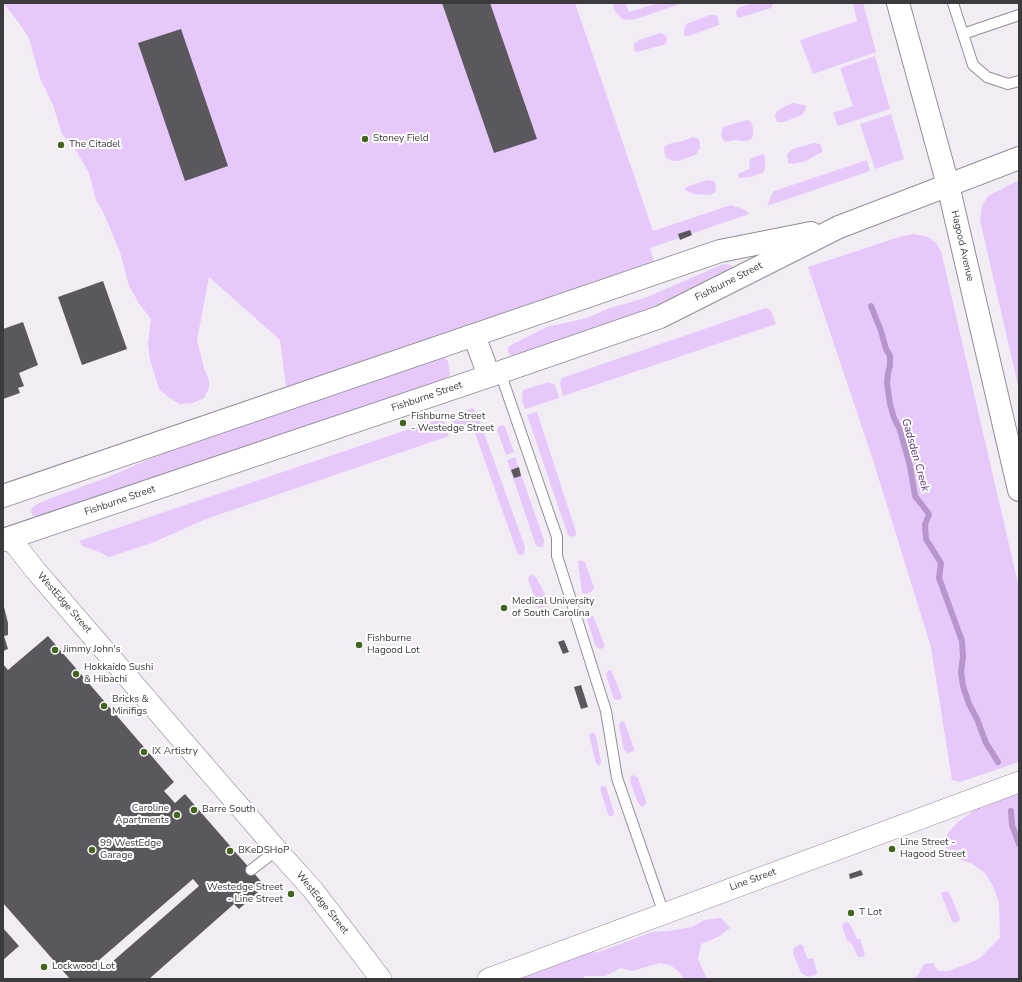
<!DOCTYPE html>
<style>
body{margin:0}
#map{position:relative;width:1022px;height:982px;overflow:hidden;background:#f2edf5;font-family:"Nunito Sans",sans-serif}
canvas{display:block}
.frame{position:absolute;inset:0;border:4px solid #3b3a3d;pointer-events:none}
</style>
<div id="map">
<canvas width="1022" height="982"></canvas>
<div class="frame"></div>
</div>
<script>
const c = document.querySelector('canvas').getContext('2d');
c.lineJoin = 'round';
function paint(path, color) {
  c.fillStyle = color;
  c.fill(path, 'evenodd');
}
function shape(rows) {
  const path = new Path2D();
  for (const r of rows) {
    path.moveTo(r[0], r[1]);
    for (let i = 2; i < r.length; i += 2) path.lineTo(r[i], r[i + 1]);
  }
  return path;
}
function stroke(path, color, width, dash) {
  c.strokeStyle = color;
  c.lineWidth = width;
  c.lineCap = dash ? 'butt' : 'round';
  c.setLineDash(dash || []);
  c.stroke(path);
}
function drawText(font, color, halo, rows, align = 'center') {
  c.font = font + ' "Nunito Sans",sans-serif';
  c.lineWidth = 4;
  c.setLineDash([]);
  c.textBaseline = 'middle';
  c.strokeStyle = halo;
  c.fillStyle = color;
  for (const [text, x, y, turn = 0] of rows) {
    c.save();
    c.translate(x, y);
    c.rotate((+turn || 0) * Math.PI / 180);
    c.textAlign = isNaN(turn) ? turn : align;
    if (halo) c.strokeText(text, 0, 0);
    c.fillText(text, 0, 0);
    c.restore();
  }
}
paint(shape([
 [3,3,575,3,653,231,731,205,745,210,749,214,650,248,654,261,286,387,280,340,209,277,197,340,204,368,209,380,209,388,204,398,193,403,179,404,167,396,159,389,150,360,148,344,151,319,140,305,129,286,120,252,104,214,96,200,89,173,75,149,62,134,53,105,40,78,29,38,16,19],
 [613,3,625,3,629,12,658,3,683,3,636,19,626,20,621,18,614,10],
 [753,3,772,3,773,5,771,8,742,17,738,18,737,16,736,12,738,8],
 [853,3,863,3,876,52,813,74,800,40,857,21],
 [710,15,715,15,718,17,719,25,688,36,684,36,684,31,686,24],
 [660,33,665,35,667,39,666,44,637,52,634,51,634,44,639,40],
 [875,56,890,109,838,126,833,113,853,106,840,68],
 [792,103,805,105,806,108,805,111,802,115,784,122,777,122,775,116,777,111],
 [891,114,904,159,875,169,860,124],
 [748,120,751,122,753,128,753,136,750,140,744,141,735,140,726,142,723,140,721,135,723,127,743,121],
 [693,137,699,139,700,148,697,153,693,156,678,161,673,161,666,158,664,150,665,146,672,143,683,141],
 [814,143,820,144,822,148,822,152,806,161,793,164,788,163,787,154,793,149],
 [762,154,765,156,765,168,764,172,751,177,739,178,738,174,749,169,750,159],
 [867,160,870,171,767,206,771,196,774,191],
 [707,180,714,181,716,186,715,192,710,195,693,194,685,190,686,187],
 [1019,180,1019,390,980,220,982,206,988,196],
 [914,234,928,237,936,243,941,251,1019,588,1019,762,960,782,952,780,931,647,872,457,808,267,902,236],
 [723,264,731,265,732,267,730,269,708,280,655,306,627,317,513,357,510,355,508,352,508,347,511,345,547,327,587,318,607,309,645,298],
 [765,308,769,309,771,311,776,324,563,396,560,383,562,378],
 [437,355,445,358,448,361,450,375,445,380,40,516,33,516,31,512,32,508,37,504,51,498,106,478,170,450],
 [549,382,555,385,559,398,525,409,522,401,523,390],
 [472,408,477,413,481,425,456,433,451,420,454,415],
 [537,412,576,532,576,535,573,537,568,535,527,415],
 [439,419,445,423,449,436,206,519,152,543,109,557,99,552,83,546,79,541],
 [502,425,505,427,514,452,506,455,497,430,499,426],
 [483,430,525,547,524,553,522,555,518,554,517,552,475,433],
 [515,457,544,540,543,547,536,546,507,460],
 [580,560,585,562,594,588,593,590,591,592,586,594,582,593,578,562],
 [533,575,536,577,549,602,549,605,547,607,538,608,528,579,529,576],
 [590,616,593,616,594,618,604,644,604,647,601,649,596,647,587,620],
 [608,670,611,670,612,672,622,697,619,700,614,699,606,675],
 [622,721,625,723,634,749,634,751,628,753,624,750,619,725],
 [593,732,596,736,601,762,599,766,596,763,589,735],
 [633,775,638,778,646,801,646,804,642,807,638,803,630,781,631,776],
 [602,786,606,787,614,812,613,816,609,816,608,814,600,789],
 [1019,793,1019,979,913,979,918,975,924,964,933,963,938,971,949,971,979,959,1000,938,999,903,993,886,985,873,971,863,948,856,945,850,948,833,959,821,971,813,970,810],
 [946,891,949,892,960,918,959,921,957,922,954,923,952,921,941,894,943,892],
 [721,918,730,928,718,937,701,944,698,959,707,979,684,979,678,971,670,965,660,963,632,971,621,968,605,976,585,976,582,979,517,979,585,953,599,952,652,932,668,931,692,927,704,920],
 [846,922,849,923,851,926,857,939,860,939,865,955,863,957,858,957,852,944,847,940,842,926,843,924],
 [800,944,803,946,807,958,809,959,813,958,817,972,816,975,808,977,801,973,793,953,794,948]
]), '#e6c8fa');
stroke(shape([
 [871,306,881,331,886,349,890,356,890,366,888,373,887,383,890,404,894,418,900,430,910,466,915,496,929,514,925,525,926,539,941,563,939,578,962,641,963,657,961,672,963,686,969,704,977,719,986,743,998,762],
 [1011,811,1012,825,1019,844]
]), '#b796cc', 6);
paint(shape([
 [442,3,490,3,537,139,494,153],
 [181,29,228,166,185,181,138,43],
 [690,230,692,235,680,240,678,234],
 [103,281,127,349,82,365,58,297],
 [23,322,38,365,19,373,24,386,18,388,20,393,3,399,3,329],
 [519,467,521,476,514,478,511,470],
 [3,603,8,623,8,635,4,636,8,649,3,651],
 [48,636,174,782,164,791,175,803,185,794,265,886,239,909,234,904,149,979,70,979,3,903,3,664,8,670],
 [193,879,199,886,104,969,98,961],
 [564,640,569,652,563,654,558,642],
 [581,685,588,707,581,709,574,687],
 [861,870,863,875,850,879,849,874],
 [3,928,19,946,3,960]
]), '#5a575d');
const service = shape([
 [953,3,973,65,987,77,1008,84,1019,81],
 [963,34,1019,15],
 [500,372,557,537,557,556,606,711,617,778,664,914],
 [251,870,277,850]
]);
const minor = shape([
 [10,538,36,571,277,850,313,890,381,979],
 [488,979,1019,782]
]);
const tertiary = shape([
 [898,3,948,185,1019,490],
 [839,227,1019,158]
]);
const secondary = shape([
 [474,335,489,376],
 [3,496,720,251,811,233],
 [3,540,489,376,660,317,839,227]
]);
stroke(service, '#928e95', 12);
stroke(minor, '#928e95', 22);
stroke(tertiary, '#928e95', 24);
stroke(secondary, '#928e95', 24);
stroke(service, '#fff', 10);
stroke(minor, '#fff', 21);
stroke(tertiary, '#fff', 22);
stroke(secondary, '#fff', 22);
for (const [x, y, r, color] of [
 [365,139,4,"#41651d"],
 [61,145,4,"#41651d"],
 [403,423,4,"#41651d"],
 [504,608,4,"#41651d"],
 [359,645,4,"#41651d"],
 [55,650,4,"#41651d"],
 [76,674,4,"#41651d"],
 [104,706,4,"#41651d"],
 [144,752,4,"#41651d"],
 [194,810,4,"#41651d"],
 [177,815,4,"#41651d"],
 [892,849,4,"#41651d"],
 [92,850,4,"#41651d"],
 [230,851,4,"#41651d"],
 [291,894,4,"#41651d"],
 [851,913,4,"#41651d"],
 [44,967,4,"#41651d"]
]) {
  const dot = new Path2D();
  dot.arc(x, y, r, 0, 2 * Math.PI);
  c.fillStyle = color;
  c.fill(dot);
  stroke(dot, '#fff', 1.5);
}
drawText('10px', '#3b3a3d', '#fff', [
 ["Stoney Field",373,139],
 ["The Citadel",69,145],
 ["Fishburne Street",411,417],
 ["- Westedge Street",411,429],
 ["Medical University",512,602],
 ["of South Carolina",512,614],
 ["Fishburne",367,639],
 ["Hagood Lot",367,651],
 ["Jimmy John's",63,650],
 ["Hokkaido Sushi",84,668],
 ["& Hibachi",84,680],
 ["Bricks &",112,700],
 ["Minifigs",112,712],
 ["IX Artistry",152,752],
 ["Caroline",169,809,"right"],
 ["Apartments",169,821,"right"],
 ["Barre South",202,810],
 ["Line Street -",900,843],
 ["Hagood Street",900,855],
 ["99 WestEdge",100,844],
 ["Garage",100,856],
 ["BKeDSHoP",238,851],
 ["Westedge Street",283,888,"right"],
 ["- Line Street",283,900,"right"],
 ["T Lot",859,913],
 ["Lockwood Lot",52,967]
], 'left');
drawText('10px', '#3b3a3d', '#fff', [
 ["Hagood Avenue",962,246,77],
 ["Fishburne Street",729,282,-27],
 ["Fishburne Street",427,397,-19],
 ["Fishburne Street",120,501,-19],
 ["WestEdge Street",64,603,49],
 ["Line Street",753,880,-20],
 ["WestEdge Street",322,903,51]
]);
drawText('italic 11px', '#592e71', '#fff', [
 ["Gadsden Creek",915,455,74]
]);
</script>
